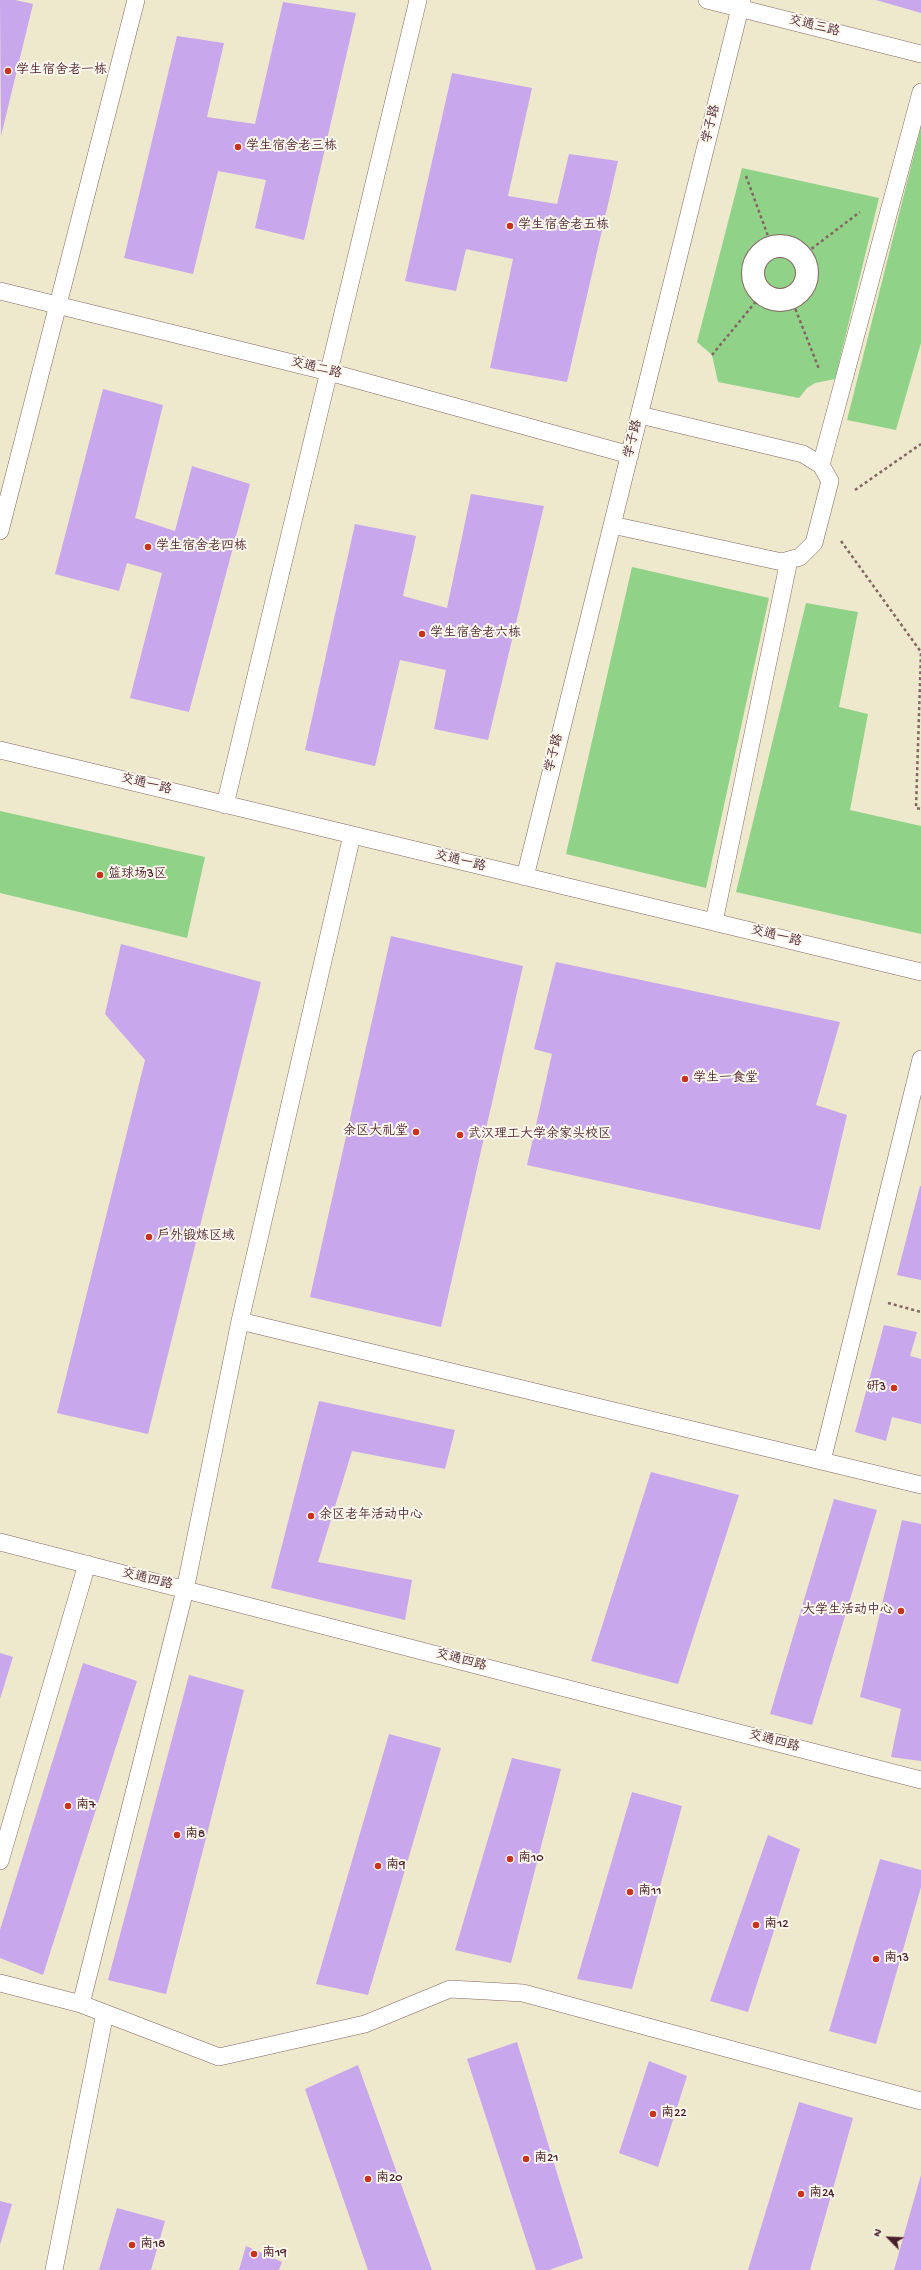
<!DOCTYPE html>
<meta charset="utf-8">
<style>
body{margin:0}
#map{position:relative;width:921px;height:2270px;overflow:hidden;background:#eee8cc;font-family:"Gochi Hand",sans-serif}
canvas{display:block}
.north{position:absolute;left:869px;top:2218px;width:40px;height:40px;-webkit-text-stroke:3px #fbf7ec;paint-order:stroke;rotate:294deg;font-size:11px;font-weight:700;line-height:16px;text-align:center;color:#4a1f2b}
.north::after{content:'';display:block;margin:auto;width:14px;height:18px;background:#4a1f2b;clip-path:polygon(50% 0,100% 100%,50% 72%,0 100%)}
</style>
<div id="map">
<canvas width="921" height="2270"></canvas>
<div class="north">N</div>
</div>
<script>
const c = document.querySelector('canvas').getContext('2d');
c.lineJoin = 'round';
function paint(path, color) {
  c.fillStyle = color;
  c.fill(path, 'evenodd');
}
function shape(rows) {
  const path = new Path2D();
  for (const r of rows) {
    if (r.length === 3) {
      path.moveTo(r[0] + r[2], r[1]);
      path.arc(r[0], r[1], r[2], 0, 2 * Math.PI);
      continue;
    }
    path.moveTo(r[0], r[1]);
    for (let i = 2; i < r.length; i += 2) path.lineTo(r[i], r[i + 1]);
  }
  return path;
}
function stroke(path, color, width, dash) {
  c.strokeStyle = color;
  c.lineWidth = width;
  c.lineCap = dash ? 'butt' : 'round';
  c.setLineDash(dash || []);
  c.stroke(path);
}
function drawText(font, color, halo, rows, align = 'center') {
  c.font = font + ' "Gochi Hand","LXGW WenKai TC",sans-serif';
  c.lineWidth = 4;
  c.setLineDash([]);
  c.textBaseline = 'middle';
  c.strokeStyle = halo;
  c.fillStyle = color;
  for (const [text, x, y, turn = 0] of rows) {
    c.save();
    c.translate(x, y);
    c.rotate((+turn || 0) * Math.PI / 180);
    c.textAlign = isNaN(turn) ? turn : align;
    if (halo) c.strokeText(text, 0, 0);
    c.fillText(text, 0, 0);
    c.restore();
  }
}
paint(shape([
 [921,127,921,343,896,430,847,420],
 [742,168,879,198,835,379,815,383,807,388,799,398,718,382,712,355,697,342],
 [632,567,769,598,706,888,566,854],
 [806,603,858,612,839,707,868,714,850,810,921,826,921,934,736,892],
 [0,811,205,857,187,938,0,893]
]), '#91d289');
paint(shape([
 [0,0,15,0,33,4,1,136],
 [876,0,921,0,921,13],
 [283,2,356,13,304,240,255,228,266,180,218,171,193,274,124,258,177,36,224,43,207,117,255,124],
 [452,73,532,88,508,196,557,204,569,154,618,161,567,382,490,368,513,259,466,249,456,291,405,281],
 [103,389,163,405,135,518,175,531,192,466,250,484,189,712,130,698,162,573,127,563,119,591,55,574],
 [471,494,544,506,488,740,434,729,446,670,400,660,375,766,305,750,355,524,416,536,403,596,447,608],
 [391,936,523,966,441,1327,310,1297],
 [121,944,261,982,148,1434,57,1413,145,1060,105,1014],
 [556,962,840,1022,816,1105,847,1115,820,1230,527,1165,552,1054,534,1049],
 [920,1186,921,1186,921,1280,897,1275],
 [884,1325,917,1332,910,1356,921,1359,921,1424,892,1417,886,1441,855,1432],
 [319,1401,455,1430,445,1469,352,1451,318,1562,412,1580,405,1620,271,1588],
 [651,1472,739,1495,678,1684,591,1661],
 [834,1499,877,1510,812,1725,770,1714],
 [902,1520,921,1524,921,1761,891,1757,901,1709,860,1697],
 [0,1653,13,1657,0,1699],
 [83,1663,137,1681,43,1975,0,1958,0,1930],
 [189,1675,244,1690,166,1994,108,1980],
 [389,1734,441,1748,368,1995,316,1984],
 [512,1758,561,1769,511,1963,455,1950],
 [632,1792,682,1806,632,1989,577,1979],
 [768,1835,800,1849,748,2012,710,2001],
 [880,1859,921,1870,921,1887,876,2044,829,2031],
 [517,2042,583,2258,549,2270,536,2270,467,2059],
 [649,2061,687,2076,658,2167,619,2153],
 [358,2065,432,2270,368,2270,305,2089],
 [799,2102,853,2118,810,2270,748,2270],
 [921,2175,921,2270,894,2270],
 [0,2201,12,2204,0,2245],
 [117,2208,165,2221,151,2270,99,2270],
 [246,2246,282,2262,279,2270,239,2270]
]), '#c9a7ec');
const service = shape([
 [707,0,921,54],
 [0,291,329,372,630,455],
 [821,465,921,92],
 [612,525,782,562,800,557,814,543,830,481,821,465,803,454,640,415],
 [0,531,136,0],
 [0,750,921,972],
 [225,805,418,0],
 [525,877,742,0],
 [714,922,789,560],
 [240,1321,921,1485],
 [822,1461,921,1059],
 [0,1542,921,1780],
 [0,1861,87,1564],
 [0,1983,81,2004,219,2057,365,2024,450,1989,523,1993,921,2101],
 [81,2004,185,1590,240,1321,352,835],
 [54,2270,105,2013]
]);
const minor = shape([
 [780,273,27]
]);
stroke(service, '#836563', 18);
stroke(minor, '#836563', 24);
stroke(shape([
 [746,176,772,247],
 [802,256,860,212],
 [791,298,819,369],
 [712,355,762,294],
 [855,490,921,444],
 [841,541,921,652,916,808,921,809],
 [888,1303,921,1312]
]), '#836563', 2.5, [3, 3]);
stroke(service, '#fff', 17);
stroke(minor, '#fff', 22);
for (const [x, y, r, color] of [
 [8,71,4,"#c8321e"],
 [238,147,4,"#c8321e"],
 [510,226,4,"#c8321e"],
 [148,547,4,"#c8321e"],
 [422,634,4,"#c8321e"],
 [100,875,4,"#c8321e"],
 [685,1079,4,"#c8321e"],
 [416,1132,4,"#c8321e"],
 [460,1135,4,"#c8321e"],
 [149,1237,4,"#c8321e"],
 [894,1388,4,"#c8321e"],
 [311,1516,4,"#c8321e"],
 [901,1611,4,"#c8321e"],
 [68,1806,4,"#c8321e"],
 [177,1835,4,"#c8321e"],
 [510,1859,4,"#c8321e"],
 [378,1866,4,"#c8321e"],
 [630,1892,4,"#c8321e"],
 [756,1925,4,"#c8321e"],
 [876,1959,4,"#c8321e"],
 [653,2114,4,"#c8321e"],
 [526,2159,4,"#c8321e"],
 [368,2179,4,"#c8321e"],
 [801,2194,4,"#c8321e"],
 [132,2245,4,"#c8321e"],
 [254,2254,4,"#c8321e"]
]) {
  const dot = new Path2D();
  dot.arc(x, y, r, 0, 2 * Math.PI);
  c.fillStyle = color;
  c.fill(dot);
  stroke(dot, '#fbf7ec', 1.5);
}
drawText('13px', '#4a1f2b', '#fbf7ec', [
 ["交通三路",814,27,14],
 ["学子路",712,124,-76],
 ["交通二路",316,369,14],
 ["学子路",634,439,-76],
 ["学子路",555,753,-76],
 ["交通一路",146,785,14],
 ["交通一路",460,862,14],
 ["交通一路",776,937,14],
 ["交通四路",147,1580,14],
 ["交通四路",461,1661,15],
 ["交通四路",774,1742,15]
]);
drawText('13px', '#4a1f2b', '#fbf7ec', [
 ["学生宿舍老一栋",16,71],
 ["学生宿舍老三栋",246,147],
 ["学生宿舍老五栋",518,226],
 ["学生宿舍老四栋",156,547],
 ["学生宿舍老六栋",430,634],
 ["篮球场3区",108,875],
 ["学生一食堂",693,1079],
 ["余区大礼堂",408,1132,"right"],
 ["武汉理工大学余家头校区",468,1135],
 ["户外锻炼区域",157,1237],
 ["研3",886,1388,"right"],
 ["余区老年活动中心",319,1516],
 ["大学生活动中心",893,1611,"right"],
 ["南7",76,1806],
 ["南8",185,1835],
 ["南10",518,1859],
 ["南9",386,1866],
 ["南11",638,1892],
 ["南12",764,1925],
 ["南13",884,1959],
 ["南22",661,2114],
 ["南21",534,2159],
 ["南20",376,2179],
 ["南24",809,2194],
 ["南18",140,2245],
 ["南19",262,2254]
], 'left');
</script>
